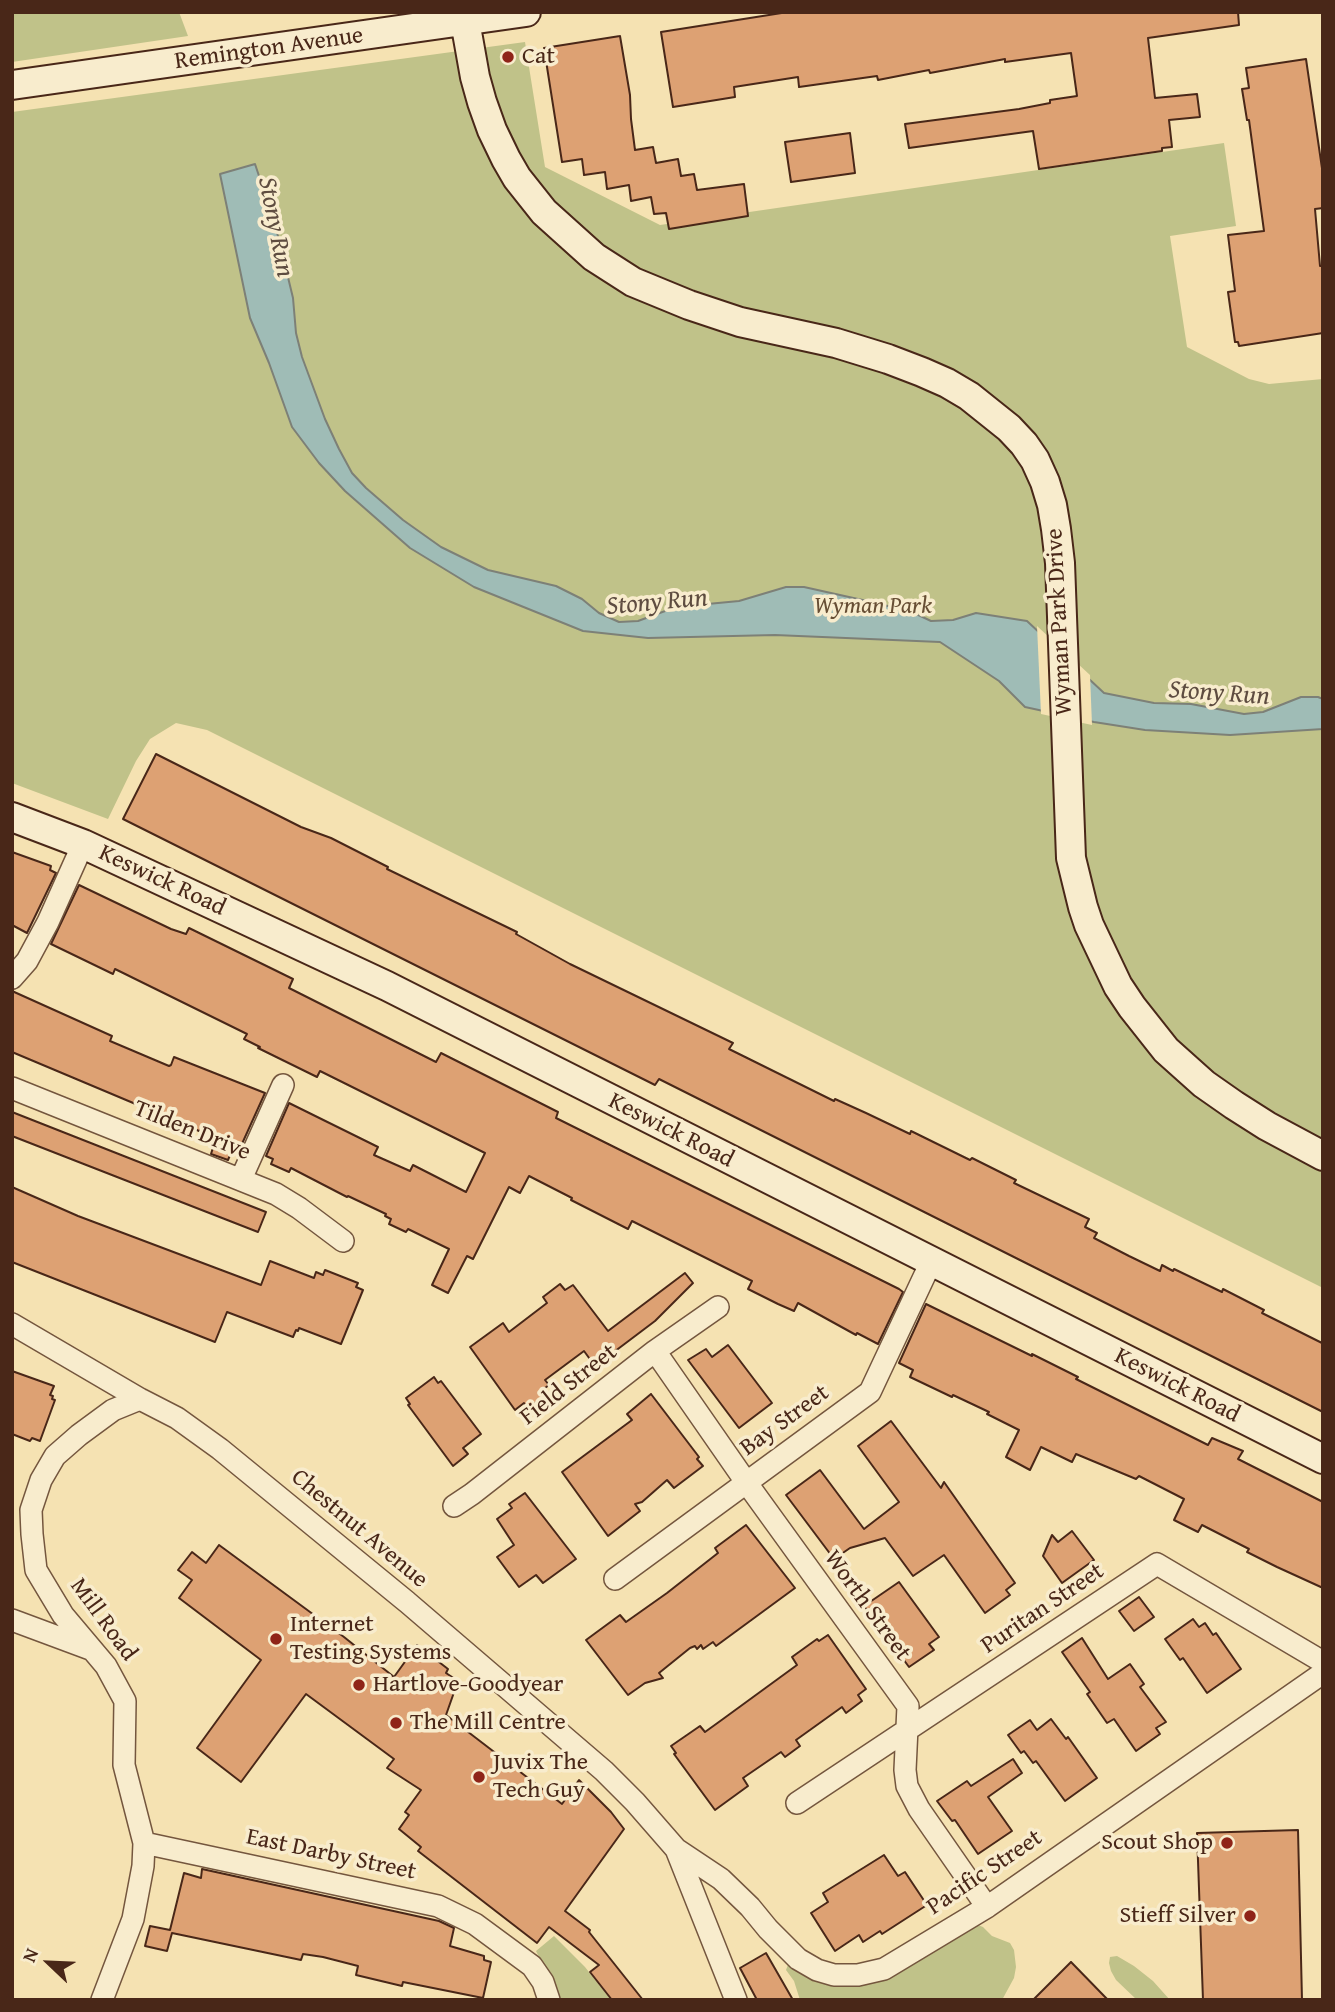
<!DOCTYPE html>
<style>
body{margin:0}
#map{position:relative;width:1335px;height:2012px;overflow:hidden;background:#f5e2b2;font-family:"Gentium Book Plus",serif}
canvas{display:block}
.frame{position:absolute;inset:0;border:14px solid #492718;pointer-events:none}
.north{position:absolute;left:14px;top:1928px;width:70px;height:70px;-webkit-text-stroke:5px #f8eccd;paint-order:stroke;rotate:293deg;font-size:19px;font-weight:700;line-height:28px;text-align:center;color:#492718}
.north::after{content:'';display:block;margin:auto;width:24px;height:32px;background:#492718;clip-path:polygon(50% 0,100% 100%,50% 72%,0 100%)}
</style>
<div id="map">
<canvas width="1335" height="2012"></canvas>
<div class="frame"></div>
<div class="north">N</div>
</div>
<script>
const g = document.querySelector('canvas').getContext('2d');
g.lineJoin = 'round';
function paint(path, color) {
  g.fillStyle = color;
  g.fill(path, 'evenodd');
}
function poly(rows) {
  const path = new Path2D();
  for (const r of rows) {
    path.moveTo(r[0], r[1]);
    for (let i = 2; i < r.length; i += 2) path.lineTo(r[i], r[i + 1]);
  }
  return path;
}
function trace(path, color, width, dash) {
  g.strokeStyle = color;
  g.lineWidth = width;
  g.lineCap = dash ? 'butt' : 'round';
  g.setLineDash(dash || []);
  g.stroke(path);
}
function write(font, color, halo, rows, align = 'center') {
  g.font = font + ' "Gentium Book Plus",serif';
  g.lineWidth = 7;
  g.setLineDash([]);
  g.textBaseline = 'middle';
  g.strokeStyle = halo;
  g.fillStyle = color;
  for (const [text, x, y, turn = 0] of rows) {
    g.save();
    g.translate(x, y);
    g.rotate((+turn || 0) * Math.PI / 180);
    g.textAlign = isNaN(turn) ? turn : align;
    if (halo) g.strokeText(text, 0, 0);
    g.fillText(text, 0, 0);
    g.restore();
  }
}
const green = poly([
 [12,12,179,12,188,36,12,62],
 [525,42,545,167,660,225,1224,143,1236,226,1170,236,1187,347,1249,379,1269,384,1323,379,1323,1288,207,730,176,723,150,739,136,761,108,819,12,783,12,112],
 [973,1923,983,1927,992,1936,1010,1943,1014,1950,1016,1967,1014,1978,1002,2000,800,2000,794,1981,786,1970,789,1962,836,1980],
 [554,1936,585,1967,611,2000,560,2000,536,1951],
 [1117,1956,1134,1966,1153,1981,1170,2000,1137,2000,1116,1980,1111,1971,1109,1963,1110,1957]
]);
const water = poly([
 [255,164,275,224,286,269,293,298,296,333,302,357,325,419,339,449,352,473,366,488,403,520,441,547,488,570,556,586,582,599,599,613,619,622,638,621,676,607,739,601,786,587,804,587,876,603,912,612,931,621,953,620,976,613,1027,621,1104,693,1154,703,1191,704,1244,714,1263,712,1301,697,1318,697,1323,699,1323,729,1230,735,1145,730,1094,722,1025,707,999,681,940,642,775,635,648,638,583,631,474,587,410,548,345,491,319,463,292,427,269,363,250,318,220,174,255,164]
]);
const pier = poly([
 [1037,626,1090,675,1092,725,1041,714]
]);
const building = poly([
 [788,12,1238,12,1239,25,1148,38,1155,98,1197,94,1200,117,1169,120,1172,147,1162,148,1162,151,1039,169,1033,131,909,148,905,124,1019,109,1050,103,1050,100,1077,96,1071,53,1005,62,1005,59,930,73,929,70,878,80,877,76,799,87,798,77,734,87,735,97,673,107,661,32,788,12],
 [620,36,630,95,631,119,635,150,653,147,656,163,678,159,681,176,694,174,697,190,744,184,748,216,669,229,666,213,654,214,651,197,631,201,629,185,607,189,605,172,584,175,582,159,562,162,544,48,620,36],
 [1306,59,1323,175,1323,208,1315,209,1320,266,1323,266,1323,333,1239,346,1238,342,1235,342,1228,292,1235,291,1228,235,1264,231,1249,120,1247,120,1242,89,1249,88,1246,68,1306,59],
 [850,133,855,173,791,182,785,142,850,133],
 [156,754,301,827,331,838,388,867,387,869,517,932,516,934,570,964,733,1043,729,1049,834,1101,835,1099,866,1113,910,1134,911,1131,970,1160,972,1158,1016,1180,1014,1183,1089,1219,1085,1227,1097,1233,1094,1238,1129,1256,1160,1271,1162,1265,1173,1271,1174,1269,1222,1292,1223,1289,1264,1310,1262,1313,1322,1343,1323,1412,659,1079,655,1085,123,819,156,754],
 [12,852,51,866,50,870,56,873,27,933,12,925,12,852],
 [79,885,171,929,186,934,189,928,293,979,289,988,436,1062,441,1053,558,1112,556,1118,899,1289,903,1292,878,1344,857,1333,856,1335,798,1303,794,1311,778,1304,748,1289,752,1281,632,1221,628,1229,571,1200,572,1198,529,1176,520,1193,509,1187,473,1259,467,1256,448,1293,432,1285,449,1249,408,1229,406,1232,389,1224,391,1219,385,1216,386,1214,348,1196,347,1197,291,1168,289,1172,271,1164,273,1159,266,1156,289,1103,378,1147,374,1155,410,1171,413,1165,466,1192,485,1153,320,1071,317,1077,258,1048,260,1047,244,1039,247,1034,115,969,113,974,51,944,79,885],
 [12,991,112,1036,110,1041,169,1066,171,1065,174,1057,265,1093,241,1146,235,1143,228,1160,211,1154,216,1138,175,1121,173,1125,156,1118,157,1113,12,1052,12,991],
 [12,1112,266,1212,258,1232,12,1136,12,1112],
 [12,1187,78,1216,261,1285,270,1261,314,1278,316,1272,323,1275,325,1270,358,1283,356,1287,363,1290,341,1344,299,1328,298,1331,296,1330,293,1337,227,1312,215,1342,12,1262,12,1187],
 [685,1273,693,1283,655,1321,602,1361,599,1356,592,1362,584,1351,545,1380,549,1385,541,1391,545,1396,528,1408,524,1403,515,1410,470,1347,503,1323,509,1332,547,1303,543,1297,560,1284,565,1290,573,1285,608,1331,685,1273],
 [926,1304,1032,1356,1032,1354,1078,1377,1076,1379,1208,1445,1212,1438,1243,1451,1238,1459,1323,1502,1323,1588,1277,1567,1247,1552,1249,1549,1202,1525,1198,1532,1174,1520,1184,1499,1139,1476,1136,1479,1076,1454,1072,1462,1041,1447,1030,1470,1006,1457,1019,1430,987,1414,989,1412,953,1395,952,1397,910,1377,913,1370,899,1363,926,1304],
 [728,1345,772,1403,739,1428,688,1360,706,1349,712,1357,728,1345],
 [12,1371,54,1386,50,1395,53,1396,52,1399,55,1400,40,1441,32,1438,30,1441,12,1434,12,1371],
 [434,1377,438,1383,441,1381,481,1434,463,1448,468,1454,453,1466,408,1405,410,1404,406,1398,434,1377],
 [651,1394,699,1457,697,1459,703,1466,674,1488,667,1480,642,1502,635,1504,640,1511,608,1536,562,1472,632,1420,627,1414,651,1394],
 [891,1421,941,1488,944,1482,1015,1583,1006,1590,1010,1595,985,1613,944,1555,913,1576,885,1538,850,1548,834,1559,786,1495,820,1470,864,1529,899,1502,858,1446,891,1421],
 [525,1493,576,1559,543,1583,536,1575,519,1587,497,1557,514,1545,497,1519,512,1508,509,1504,525,1493],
 [746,1525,795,1588,716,1646,713,1642,703,1649,701,1645,697,1649,695,1646,690,1648,659,1673,663,1678,645,1683,628,1695,586,1640,620,1615,626,1622,667,1593,718,1553,715,1548,746,1525],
 [1072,1531,1094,1560,1062,1583,1043,1556,1052,1535,1058,1542,1072,1531],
 [219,1545,344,1637,394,1677,417,1645,448,1669,446,1673,458,1681,446,1715,562,1804,579,1780,611,1812,624,1829,565,1911,590,1930,589,1932,643,2000,612,2000,590,1972,599,1965,549,1927,537,1943,418,1851,421,1847,399,1829,409,1815,405,1812,421,1790,387,1768,394,1759,306,1694,241,1782,197,1748,261,1660,179,1598,192,1580,178,1570,192,1552,206,1563,219,1545],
 [899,1582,939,1637,929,1644,934,1650,909,1667,864,1606,899,1582],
 [1139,1597,1154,1617,1134,1631,1119,1611,1139,1597],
 [1193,1619,1199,1627,1205,1623,1213,1635,1216,1633,1241,1669,1207,1693,1183,1658,1180,1660,1165,1639,1193,1619],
 [828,1635,866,1689,858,1695,862,1701,846,1713,842,1707,796,1740,800,1746,785,1757,781,1752,743,1778,748,1786,715,1810,674,1754,676,1753,671,1746,700,1726,705,1732,723,1719,797,1665,792,1657,817,1639,819,1641,828,1635],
 [1082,1638,1108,1679,1130,1664,1144,1684,1140,1687,1166,1722,1156,1728,1160,1734,1136,1751,1114,1719,1107,1723,1087,1694,1090,1692,1062,1652,1082,1638],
 [1051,1719,1066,1739,1068,1737,1097,1778,1065,1801,1036,1761,1033,1763,1024,1751,1021,1753,1008,1735,1030,1720,1037,1730,1051,1719],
 [1013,1759,1022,1773,988,1797,1012,1831,978,1854,955,1820,952,1821,937,1801,967,1781,971,1786,1013,1759],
 [1298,1830,1302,2000,1203,2000,1197,1833,1298,1830],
 [884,1855,898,1876,905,1872,927,1905,882,1934,880,1931,863,1942,859,1935,835,1951,811,1913,828,1902,823,1893,884,1855],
 [202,1869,439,1921,454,1928,450,1946,484,1956,484,1960,491,1962,483,1998,403,1982,402,1986,356,1975,358,1966,323,1957,303,1954,301,1960,172,1933,167,1951,145,1946,150,1926,170,1930,184,1873,201,1878,202,1869],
 [766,1953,793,2000,757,2000,740,1968,766,1953],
 [1071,1962,1108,2000,1033,2000,1071,1962]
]);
const street = poly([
 [12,978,27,961,48,922,83,844],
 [12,1088,276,1194,299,1208,343,1241],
 [241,1179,283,1085],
 [12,1324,140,1399,177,1418,220,1449,407,1602,604,1771,635,1802,676,1849,736,2000],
 [655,1351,746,1482,908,1706,905,1770,907,1786,919,1809,987,1907],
 [454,1506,472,1494,655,1351,718,1307],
 [615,1579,870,1392,931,1262],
 [12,1620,90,1649],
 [797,1803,1157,1564,1323,1662],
 [144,1843,438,1906,475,1924,532,1966,543,1982,549,2000],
 [676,1849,721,1879,750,1907,768,1929,798,1959,817,1970,834,1975,858,1975,884,1969,987,1907,1323,1673],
 [102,2000,133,1919,143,1866,144,1843,124,1765,125,1701,106,1666,63,1615,36,1570,32,1534,31,1510,41,1480,55,1456,79,1435,113,1410,140,1399]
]);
const secondary = poly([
 [465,21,475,77,482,102,492,130,506,159,517,178,544,212,594,257,633,282,689,305,740,322,836,343,888,359,922,372,947,383,969,396,1009,428,1024,444,1035,460,1045,482,1052,505,1056,529,1060,563,1071,858,1083,907,1089,925,1118,986,1132,1007,1166,1050,1204,1084,1234,1105,1267,1126,1323,1156],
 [12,85,526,12],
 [12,817,83,844,387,986,1323,1459]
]);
const markers = [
 [508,57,7,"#8f2418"],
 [276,1639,7,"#8f2418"],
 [359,1685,7,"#8f2418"],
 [396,1723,7,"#8f2418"],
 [479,1777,7,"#8f2418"],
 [1227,1843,7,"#8f2418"],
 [1250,1916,7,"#8f2418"]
];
const streetNames = [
 ["Remington Avenue",269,49,-8],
 ["Wyman Park Drive",1060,622,-93],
 ["Keswick Road",162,881,25],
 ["Tilden Drive",192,1131,22],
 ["Keswick Road",671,1131,27],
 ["Field Street",569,1385,-38],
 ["Keswick Road",1177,1386,27],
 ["Bay Street",785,1421,-36],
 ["Chestnut Avenue",359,1529,40],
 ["Worth Street",867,1606,54],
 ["Puritan Street",1043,1609,-34],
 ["Mill Road",103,1620,54],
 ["East Darby Street",331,1855,12],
 ["Pacific Street",985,1873,-34]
];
const poiNames = [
 ["Cat",522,57],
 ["Internet",290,1625],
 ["Testing Systems",290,1653],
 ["Hartlove-Goodyear",373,1685],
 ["The Mill Centre",410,1723],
 ["Juvix The",493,1763],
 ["Tech Guy",493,1791],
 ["Scout Shop",1213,1843,"right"],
 ["Stieff Silver",1236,1916,"right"]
];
const parkNames = [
 ["Wyman Park",873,607]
];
const waterNames = [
 ["Stony Run",275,227,79],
 ["Stony Run",657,603,-5],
 ["Stony Run",1219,694,4]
];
paint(green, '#c0c289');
paint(water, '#9fbcb6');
trace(water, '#7d8077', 2);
paint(pier, '#f5e2b2');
paint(building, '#dda173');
trace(building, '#492718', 2);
trace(street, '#74563e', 24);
trace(secondary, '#492718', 32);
trace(street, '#f8eccd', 21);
trace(secondary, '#f8eccd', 28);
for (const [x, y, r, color] of markers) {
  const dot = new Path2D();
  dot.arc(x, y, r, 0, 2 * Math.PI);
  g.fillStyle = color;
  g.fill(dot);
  trace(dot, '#f8eccd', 2.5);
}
write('24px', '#492718', '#f8eccd', streetNames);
write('24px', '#492718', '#f8eccd', poiNames, 'left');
write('italic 24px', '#674e34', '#f8eccd', parkNames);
write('italic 26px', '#5e4c40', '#f8eccd', waterNames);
</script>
